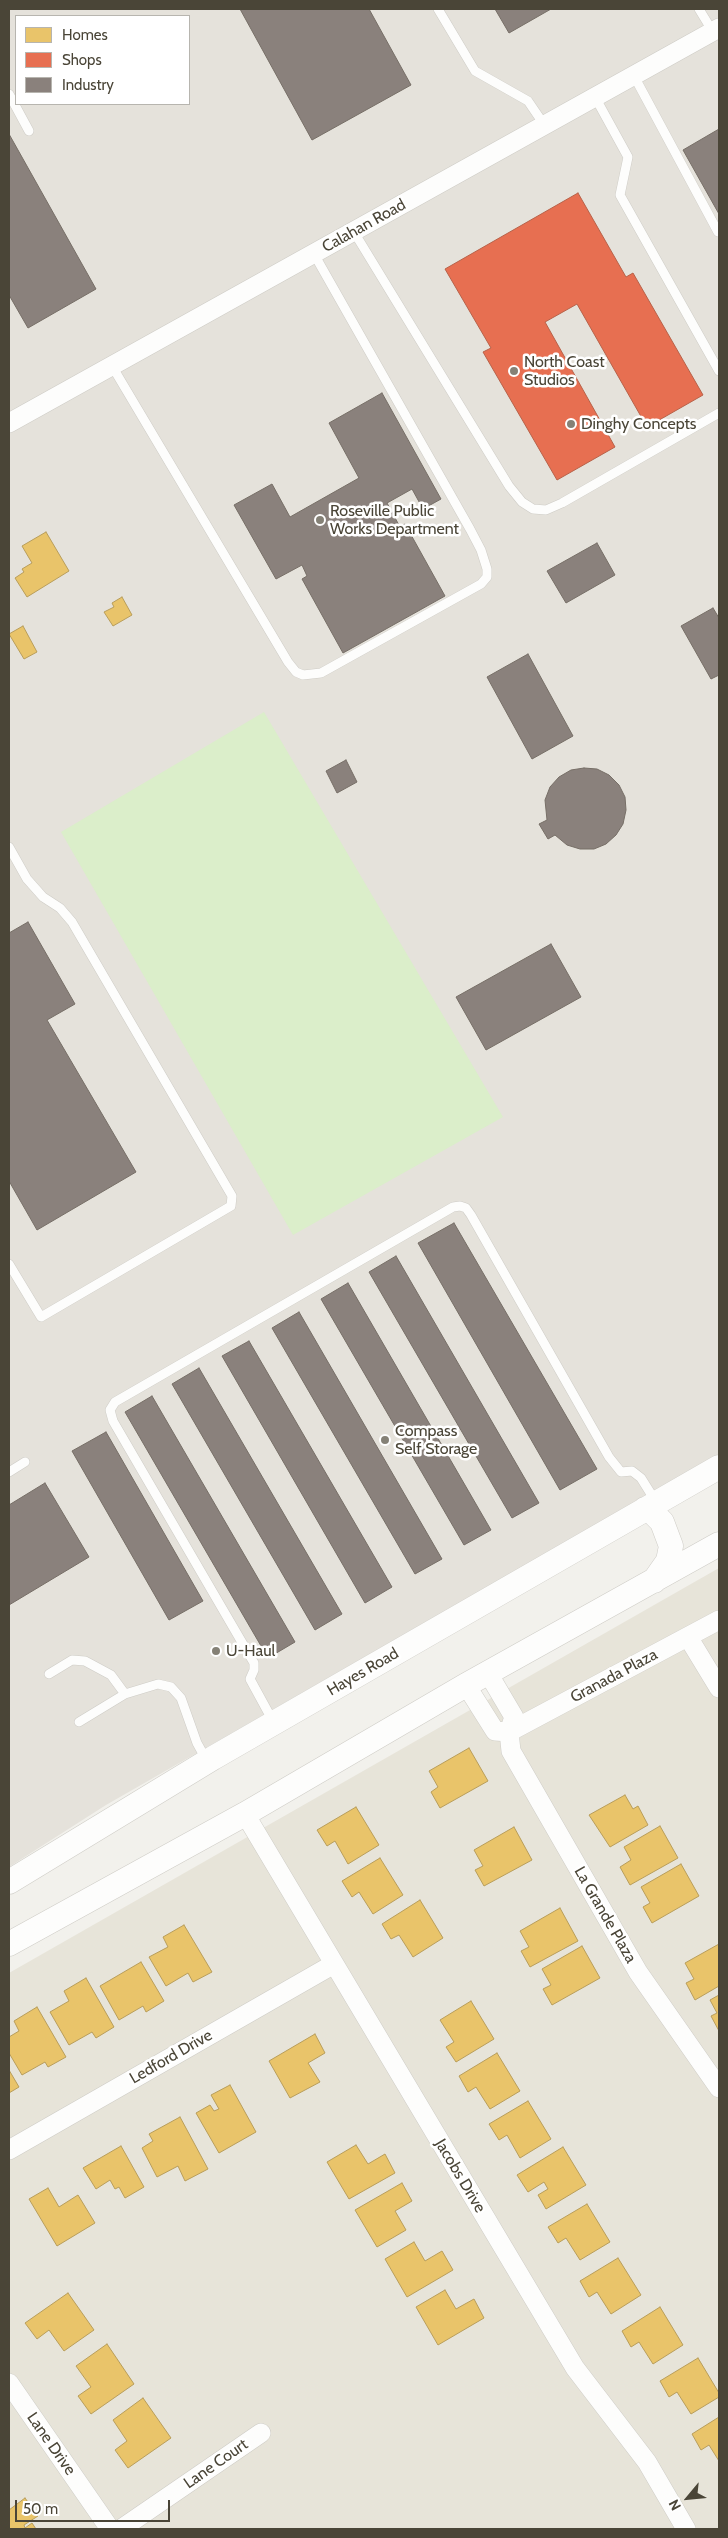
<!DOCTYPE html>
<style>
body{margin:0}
#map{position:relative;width:728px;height:2538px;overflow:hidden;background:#f2f1ec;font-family:Cabin,sans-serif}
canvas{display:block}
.frame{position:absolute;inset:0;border:10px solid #4a4537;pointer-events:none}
.legend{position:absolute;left:15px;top:15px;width:175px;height:90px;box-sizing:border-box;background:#fff;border:1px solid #b7b5af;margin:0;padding:6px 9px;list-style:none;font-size:15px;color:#4a4537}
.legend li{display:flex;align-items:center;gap:10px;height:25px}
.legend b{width:25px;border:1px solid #b7b5af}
.north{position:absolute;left:663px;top:2473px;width:50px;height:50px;-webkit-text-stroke:4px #fff;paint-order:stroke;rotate:242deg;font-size:14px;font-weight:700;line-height:20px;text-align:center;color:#4a4537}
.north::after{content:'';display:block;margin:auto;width:18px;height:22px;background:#4a4537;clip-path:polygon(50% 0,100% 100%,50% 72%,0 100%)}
.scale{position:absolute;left:15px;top:2500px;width:155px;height:22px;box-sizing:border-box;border:2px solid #4a4537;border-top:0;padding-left:6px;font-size:15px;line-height:18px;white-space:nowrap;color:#4a4537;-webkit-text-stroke:4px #fff;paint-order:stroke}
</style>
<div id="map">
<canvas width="728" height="2538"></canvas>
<div class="frame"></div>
<ul class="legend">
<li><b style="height:14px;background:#e9c46a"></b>Homes</li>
<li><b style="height:14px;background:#e76f51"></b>Shops</li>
<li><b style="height:14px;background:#8a817c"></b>Industry</li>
</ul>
<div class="north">N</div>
<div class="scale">50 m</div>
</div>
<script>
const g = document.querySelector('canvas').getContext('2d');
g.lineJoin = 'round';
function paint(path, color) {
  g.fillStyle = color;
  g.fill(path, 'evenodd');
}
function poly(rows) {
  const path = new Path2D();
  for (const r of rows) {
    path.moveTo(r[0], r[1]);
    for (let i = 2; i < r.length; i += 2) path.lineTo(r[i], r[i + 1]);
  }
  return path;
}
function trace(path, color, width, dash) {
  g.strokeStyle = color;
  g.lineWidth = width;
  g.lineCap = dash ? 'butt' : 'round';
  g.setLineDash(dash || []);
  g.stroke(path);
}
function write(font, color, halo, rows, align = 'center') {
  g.font = font + ' Cabin,sans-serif';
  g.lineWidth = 5;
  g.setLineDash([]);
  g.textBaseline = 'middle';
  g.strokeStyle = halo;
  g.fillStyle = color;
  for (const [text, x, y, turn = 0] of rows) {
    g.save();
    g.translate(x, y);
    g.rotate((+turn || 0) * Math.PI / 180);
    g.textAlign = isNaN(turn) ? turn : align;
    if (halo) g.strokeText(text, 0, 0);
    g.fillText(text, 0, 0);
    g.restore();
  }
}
const residential = poly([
 [719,1568,719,2529,9,2529,9,1973]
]);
const industrial = poly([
 [9,9,719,9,719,1454,106,1805,9,1867],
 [16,16,189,16,189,104,16,104]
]);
const green = poly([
 [264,712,503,1117,293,1235,61,832]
]);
const homes = poly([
 [46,532,69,571,27,597,15,578,24,572,22,569,32,563,22,546,46,532],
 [122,597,132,615,113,626,104,612,114,607,112,603,122,597],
 [23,626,37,652,24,659,9,634,23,626],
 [469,1748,488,1781,440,1808,431,1792,438,1787,429,1771,469,1748],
 [625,1795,633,1809,638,1806,648,1825,610,1847,589,1815,625,1795],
 [356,1807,379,1845,348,1864,335,1841,327,1846,317,1830,356,1807],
 [660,1826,678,1858,630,1885,620,1867,631,1860,624,1847,660,1826],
 [514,1827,532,1860,484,1886,475,1870,483,1866,474,1850,514,1827],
 [380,1858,403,1895,373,1914,359,1892,352,1897,342,1881,380,1858],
 [681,1864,699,1896,652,1923,643,1907,650,1903,641,1887,681,1864],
 [420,1900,443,1938,413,1957,399,1935,391,1939,382,1924,420,1900],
 [560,1908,578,1941,530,1967,521,1951,529,1947,520,1931,560,1908],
 [184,1925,212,1972,193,1982,188,1973,166,1986,149,1957,168,1947,163,1937,184,1925],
 [719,1944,719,1986,695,2000,686,1983,694,1979,685,1963,719,1944],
 [582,1946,600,1978,552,2005,543,1989,551,1985,542,1969,582,1946],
 [141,1962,164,2001,146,2012,143,2006,119,2020,100,1986,141,1962],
 [86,1978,114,2027,96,2038,92,2032,69,2045,50,2012,69,2001,64,1991,86,1978],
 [719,1995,719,2031,711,2016,717,2013,710,2000,719,1995],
 [471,2001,494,2039,456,2062,446,2047,454,2042,440,2020,471,2001],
 [37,2007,66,2057,48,2067,45,2062,22,2075,9,2053,9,2037,19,2031,14,2021,37,2007],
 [315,2034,325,2053,308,2063,320,2082,290,2098,269,2061,315,2034],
 [497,2053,520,2091,490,2109,476,2087,468,2092,459,2076,497,2053],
 [9,2070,19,2087,9,2093,9,2070],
 [230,2085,256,2132,219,2153,196,2113,210,2105,214,2111,219,2109,211,2095,230,2085],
 [528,2101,551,2139,520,2158,507,2135,499,2140,489,2124,528,2101],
 [180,2117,208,2169,185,2181,178,2166,157,2177,142,2148,153,2141,149,2134,180,2117],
 [356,2145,368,2164,385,2154,395,2173,349,2199,327,2162,356,2145],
 [121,2146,144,2187,125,2198,119,2187,115,2189,110,2180,96,2189,83,2168,121,2146],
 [563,2147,586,2185,546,2209,538,2195,548,2189,544,2182,528,2192,517,2175,563,2147],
 [402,2183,412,2201,395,2211,406,2230,377,2247,355,2210,402,2183],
 [48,2188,59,2207,78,2195,95,2223,57,2246,29,2199,48,2188],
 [587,2204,610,2242,580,2260,566,2238,558,2243,548,2227,587,2204],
 [414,2242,425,2261,442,2251,453,2270,407,2297,385,2259,414,2242],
 [618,2258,641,2295,611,2314,597,2292,589,2297,580,2281,618,2258],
 [445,2290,456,2309,474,2299,484,2318,438,2345,416,2307,445,2290],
 [68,2293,94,2330,64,2351,49,2330,37,2339,25,2323,68,2293],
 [660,2307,683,2345,653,2364,639,2342,631,2347,622,2331,660,2307],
 [107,2344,134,2384,91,2414,78,2396,91,2387,76,2366,107,2344],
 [698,2358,719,2393,719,2397,691,2414,677,2392,669,2397,660,2381,698,2358],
 [143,2398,171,2438,128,2468,115,2450,127,2441,113,2420,143,2398],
 [719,2417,719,2461,709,2445,701,2450,692,2434,719,2417],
 [25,2498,38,2516,24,2525,25,2528,32,2523,36,2529,9,2529,9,2510,25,2498]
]);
const shops = poly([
 [578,193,626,277,633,273,703,395,647,427,577,304,545,322,615,447,557,480,483,352,491,348,445,269,578,193]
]);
const industry = poly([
 [240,9,369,9,411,85,312,140,240,9],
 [495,9,551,9,509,33,495,9],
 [719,129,719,214,683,150,719,129],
 [9,134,96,289,28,328,9,295,9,134],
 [382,393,441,499,423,509,412,489,387,503,400,527,405,524,445,596,343,653,302,579,307,576,302,565,276,579,234,505,272,484,290,517,359,478,329,423,382,393],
 [597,543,615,575,566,603,547,571,597,543],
 [713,608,719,618,719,675,711,679,681,626,713,608],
 [528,654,573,736,532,759,487,677,528,654],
 [346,760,357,782,337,793,326,771,346,760],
 [584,768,597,769,609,775,619,785,625,797,626,810,623,824,616,835,606,844,594,849,580,849,567,845,555,835,548,839,539,824,547,820,545,800,550,787,559,777,571,770,584,768],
 [28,922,75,1004,47,1020,136,1172,37,1230,9,1181,9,933,28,922],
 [551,944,581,997,486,1050,456,997,551,944],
 [454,1223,597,1469,560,1490,418,1243,454,1223],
 [396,1256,539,1503,512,1518,369,1272,396,1256],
 [348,1283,491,1530,464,1545,321,1299,348,1283],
 [299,1312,442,1559,415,1574,272,1328,299,1312],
 [249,1341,392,1587,365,1603,222,1356,249,1341],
 [199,1368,342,1614,315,1630,172,1384,199,1368],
 [152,1396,295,1642,268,1658,125,1412,152,1396],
 [106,1432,203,1601,169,1620,72,1451,106,1432],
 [45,1483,89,1557,9,1605,9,1505,45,1483]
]);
const service = poly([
 [438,9,475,71,528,101,545,126],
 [699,9,713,32],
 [634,76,718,232],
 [9,94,29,131],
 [595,97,628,157,620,195,719,371],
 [354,232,509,486,522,502,533,509,546,510,562,503,719,413],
 [112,366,288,662,296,672,303,675,321,673,481,584,487,577,487,569,481,550,470,529,314,254],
 [9,847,27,879,43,897,60,908,72,922,232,1196,231,1206,41,1317,9,1264],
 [9,1472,25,1462],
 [49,1674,72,1660,85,1661,111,1675,125,1694,158,1684,171,1687,181,1698,197,1743,207,1761],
 [79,1722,125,1694],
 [274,1723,250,1679,254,1670,254,1663,113,1421,110,1410,115,1402,453,1207,460,1206,466,1208,471,1215,609,1457,621,1472,632,1471,641,1478,656,1502]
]);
const minor = poly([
 [9,423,719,28],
 [688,1637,719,1688],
 [488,1673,514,1717,509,1732,511,1751,638,1972,719,2088],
 [466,1685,495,1731,509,1732],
 [509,1732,719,1620],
 [245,1814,575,2368,647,2462,686,2529],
 [9,2150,334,1964],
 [9,2383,110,2529],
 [121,2529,261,2433]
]);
const tertiary = poly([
 [645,1509,651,1511,662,1522,671,1546,668,1561,654,1581],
 [9,1882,213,1758,719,1467],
 [9,1944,245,1814,466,1685,719,1544]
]);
const markers = [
 [514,371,5,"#858176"],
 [571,424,5,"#858176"],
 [320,520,5,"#858176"],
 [385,1440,5,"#858176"],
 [216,1651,5,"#858176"]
];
const streetNames = [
 ["Calahan Road",364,226,-29],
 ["Hayes Road",363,1672,-30],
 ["Granada Plaza",614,1676,-28],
 ["La Grande Plaza",605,1915,60],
 ["Ledford Drive",171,2057,-30],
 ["Jacobs Drive",460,2176,59],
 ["Lane Drive",51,2444,55],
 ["Lane Court",216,2464,-35]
];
const poiNames = [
 ["North Coast",524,362],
 ["Studios",524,380],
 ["Dinghy Concepts",581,424],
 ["Roseville Public",330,511],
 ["Works Department",330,529],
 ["Compass",395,1431],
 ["Self Storage",395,1449],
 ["U-Haul",226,1651]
];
paint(residential, '#e7e4d9');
paint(industrial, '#e5e2db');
paint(green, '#dbeeca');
paint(homes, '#e9c46a');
trace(homes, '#b99e5b', 1);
paint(shops, '#e76f51');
trace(shops, '#b86249', 1);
paint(industry, '#8a817c');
trace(industry, '#776f67', 1);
trace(service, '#ceccc6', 10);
trace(minor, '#ceccc6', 20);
trace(tertiary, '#ceccc6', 25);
trace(service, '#fdfdfc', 9);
trace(minor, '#fdfdfc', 19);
trace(tertiary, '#fdfdfc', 24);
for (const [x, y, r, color] of markers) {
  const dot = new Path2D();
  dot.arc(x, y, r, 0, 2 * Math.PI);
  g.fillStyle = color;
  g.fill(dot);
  trace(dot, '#fff', 2);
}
write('16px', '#4a4537', '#fff', streetNames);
write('16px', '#4a4537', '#fff', poiNames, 'left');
</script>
